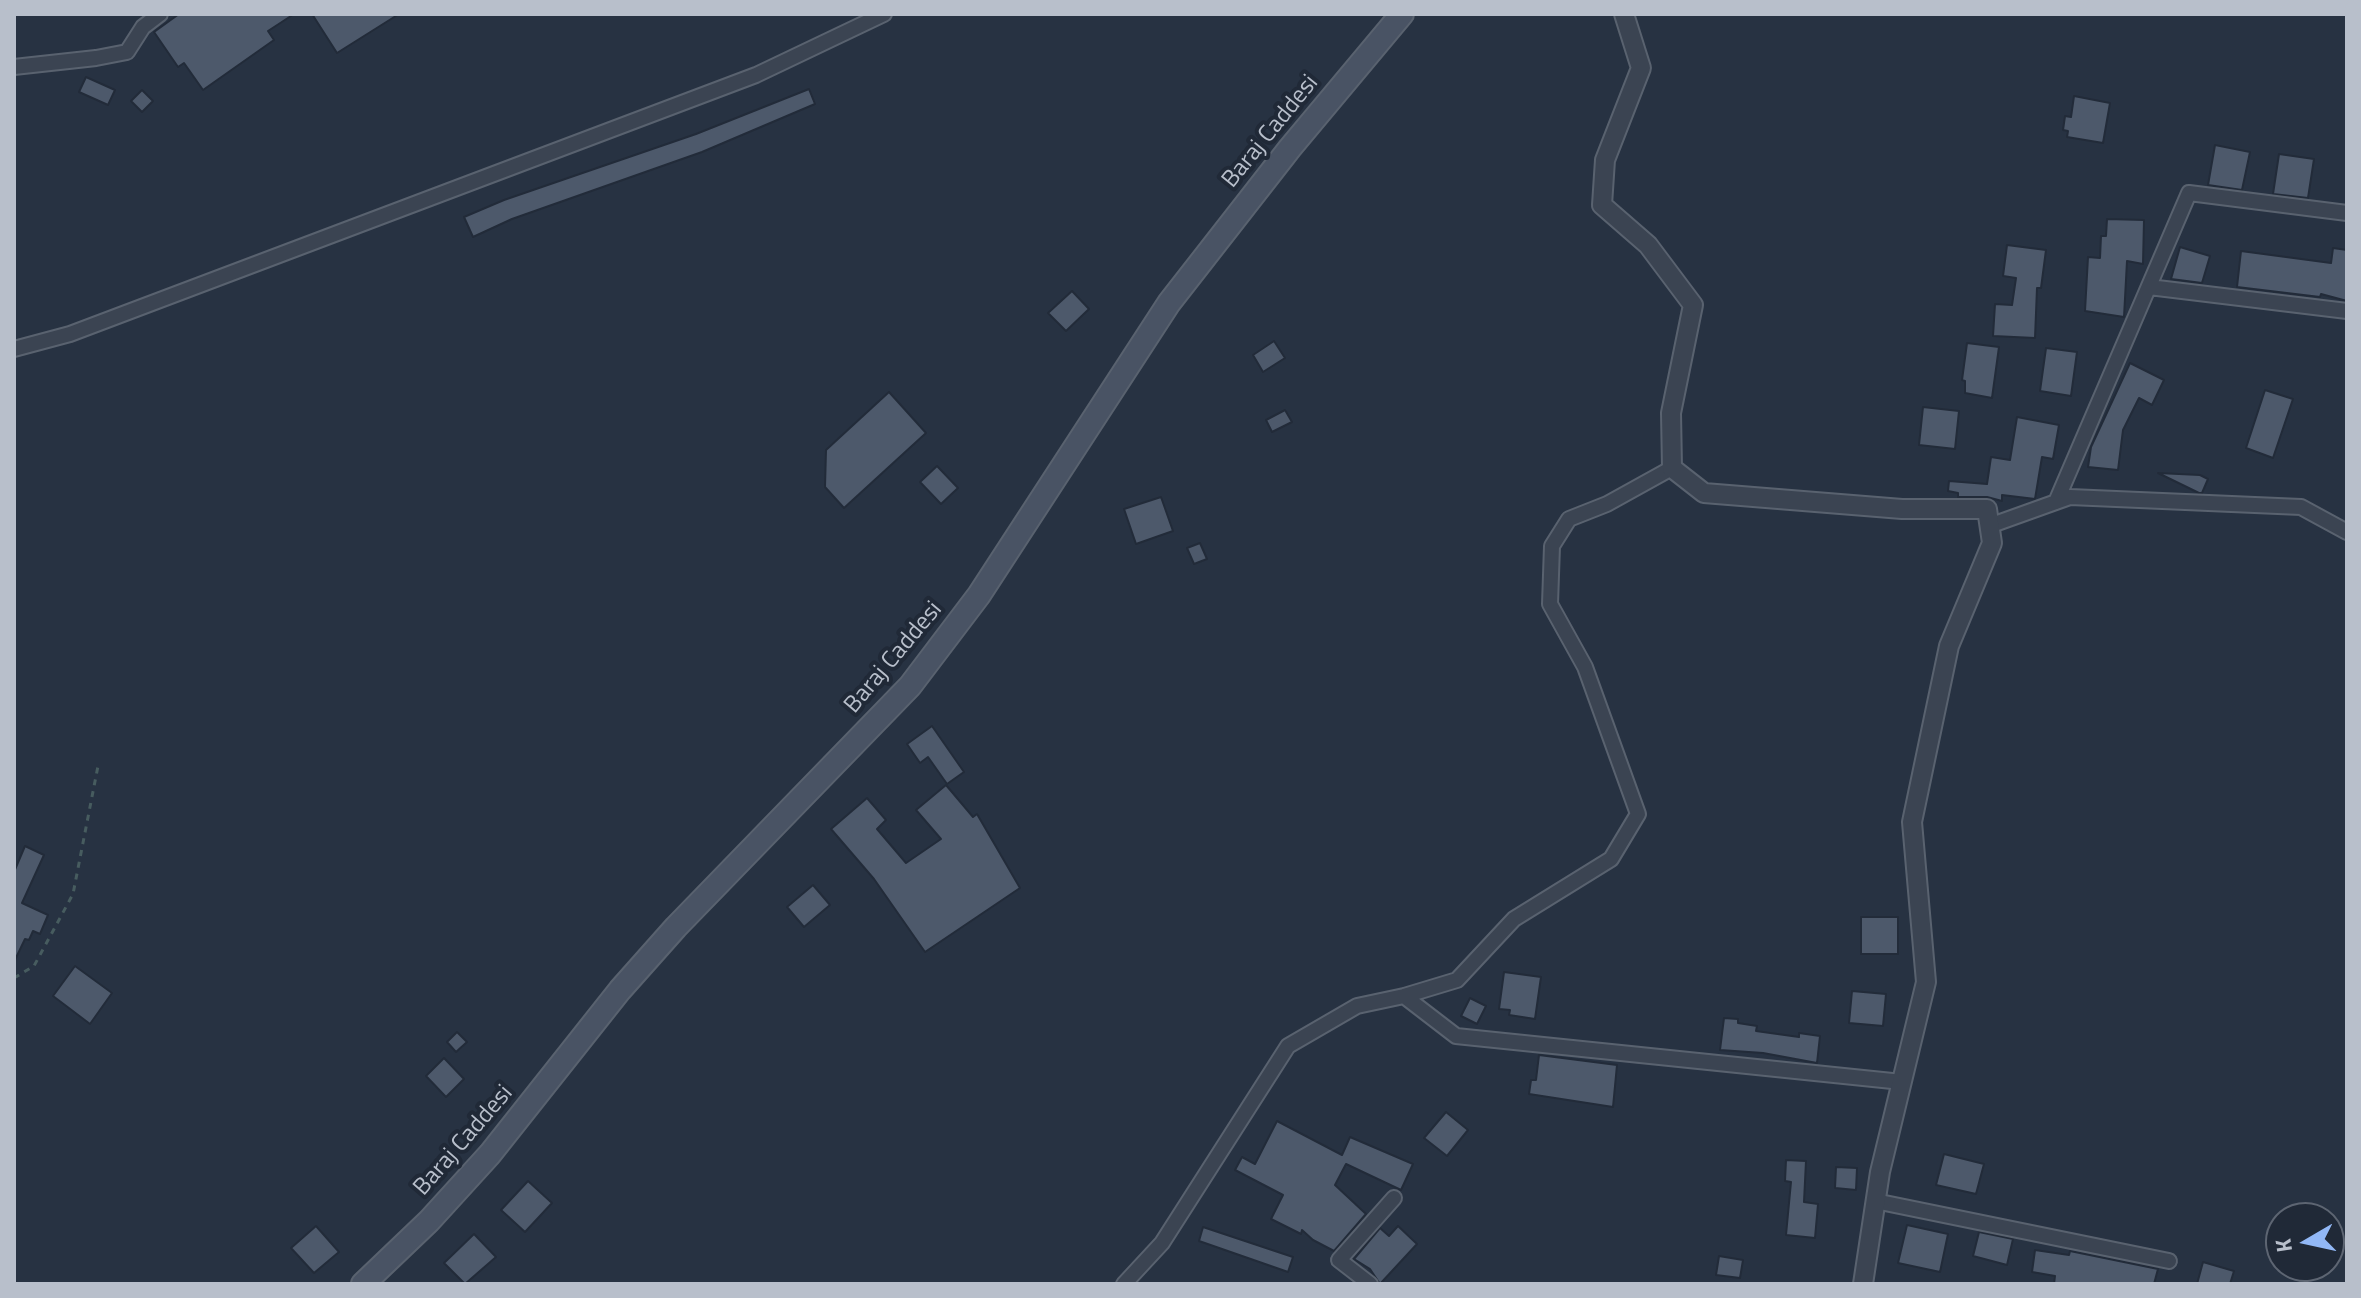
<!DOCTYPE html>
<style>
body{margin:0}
#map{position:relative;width:2361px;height:1298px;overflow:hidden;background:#273242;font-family:"Titillium Web",sans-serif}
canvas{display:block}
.frame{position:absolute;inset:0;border:16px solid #b8bfcb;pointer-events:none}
.north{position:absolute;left:2265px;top:1202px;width:80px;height:80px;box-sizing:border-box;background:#202937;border:2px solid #5d6572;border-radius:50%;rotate:261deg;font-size:22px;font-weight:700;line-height:32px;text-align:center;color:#b8bfcb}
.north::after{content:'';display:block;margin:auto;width:28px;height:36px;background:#92b8f6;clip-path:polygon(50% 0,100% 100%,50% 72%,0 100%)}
</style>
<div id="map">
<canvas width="2361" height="1298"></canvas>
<div class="frame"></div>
<div class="north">K</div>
</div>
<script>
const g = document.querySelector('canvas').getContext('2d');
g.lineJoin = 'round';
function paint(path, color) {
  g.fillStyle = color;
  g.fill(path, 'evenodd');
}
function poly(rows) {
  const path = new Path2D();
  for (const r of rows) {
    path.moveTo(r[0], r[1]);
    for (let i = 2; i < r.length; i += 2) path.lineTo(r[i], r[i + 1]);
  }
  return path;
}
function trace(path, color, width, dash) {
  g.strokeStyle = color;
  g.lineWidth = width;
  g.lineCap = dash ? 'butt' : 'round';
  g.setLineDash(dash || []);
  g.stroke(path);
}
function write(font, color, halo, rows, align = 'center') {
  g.font = font + ' "Titillium Web",sans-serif';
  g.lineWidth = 8;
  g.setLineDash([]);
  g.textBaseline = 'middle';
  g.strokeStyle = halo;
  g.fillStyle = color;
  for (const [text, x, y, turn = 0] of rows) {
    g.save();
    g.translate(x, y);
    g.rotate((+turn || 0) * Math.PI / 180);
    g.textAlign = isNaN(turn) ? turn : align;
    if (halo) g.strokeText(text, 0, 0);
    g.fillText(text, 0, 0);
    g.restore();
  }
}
const building = poly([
 [179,14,294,14,268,31,274,40,203,90,184,63,178,67,154,32,179,14],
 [312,14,399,14,337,53,312,14],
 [86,77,115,90,108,105,79,92,86,77],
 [809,89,815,104,702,152,512,219,473,237,464,217,504,200,696,134,809,89],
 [142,90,153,101,142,112,131,101,142,90],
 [2074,96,2110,103,2103,143,2067,137,2068,131,2063,130,2065,116,2071,117,2074,96],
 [2215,145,2250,152,2242,190,2208,185,2215,145],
 [2279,154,2314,159,2308,198,2273,194,2279,154],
 [2107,219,2144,220,2143,264,2127,261,2124,317,2085,311,2088,257,2100,258,2101,236,2106,236,2107,219],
 [2007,245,2046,250,2041,288,2037,288,2035,338,1993,336,1995,304,2012,305,2016,278,2003,276,2007,245],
 [2180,247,2210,256,2202,283,2171,279,2180,247],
 [2333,248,2347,250,2347,301,2321,294,2320,297,2237,287,2241,251,2331,263,2333,248],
 [1072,291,1089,309,1066,331,1048,313,1072,291],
 [1274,341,1285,358,1263,372,1253,355,1274,341],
 [1967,343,1999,347,1992,398,1965,393,1965,381,1962,380,1967,343],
 [2046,348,2077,352,2071,396,2040,391,2046,348],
 [2130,363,2164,380,2152,405,2139,398,2123,430,2118,470,2088,467,2091,447,2130,363],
 [2265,390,2293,399,2273,458,2246,448,2265,390],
 [889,392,926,433,844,508,825,487,826,450,889,392],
 [1923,407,1959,411,1955,449,1919,445,1923,407],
 [1285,410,1292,422,1272,432,1266,420,1285,410],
 [2017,417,2059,425,2053,459,2042,457,2035,499,2002,495,2002,501,1987,497,1958,497,1958,493,1948,491,1949,481,1987,484,1991,457,2010,460,2017,417],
 [937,466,958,488,941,504,920,482,937,466],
 [2158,473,2200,475,2208,479,2202,493,2199,493,2158,473],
 [1161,497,1173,531,1136,544,1124,509,1161,497],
 [1200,543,1207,559,1194,564,1187,548,1200,543],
 [932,726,964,772,947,784,928,757,920,763,907,744,932,726],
 [946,785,973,817,977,814,1020,888,925,952,874,879,831,829,867,798,886,820,877,829,906,863,941,839,916,810,946,785],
 [25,846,44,855,22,903,48,915,40,934,33,931,29,940,25,939,14,962,14,872,25,846],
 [813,885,830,905,804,927,787,907,813,885],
 [1861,917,1898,917,1898,954,1861,954,1861,917],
 [75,966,112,993,90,1024,53,996,75,966],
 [1504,972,1541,977,1535,1019,1509,1015,1510,1010,1499,1009,1504,972],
 [1852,991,1886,994,1883,1026,1849,1023,1852,991],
 [1470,998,1486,1006,1477,1024,1461,1016,1470,998],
 [1724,1018,1738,1019,1738,1023,1757,1026,1756,1031,1799,1037,1799,1033,1820,1036,1817,1063,1763,1053,1720,1050,1724,1018],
 [457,1032,467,1042,456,1052,447,1042,457,1032],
 [1539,1055,1617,1065,1613,1107,1529,1094,1531,1080,1536,1080,1539,1055],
 [444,1058,464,1079,446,1097,426,1076,444,1058],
 [1446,1112,1468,1130,1447,1156,1424,1138,1446,1112],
 [1277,1121,1342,1155,1350,1137,1413,1164,1401,1190,1346,1164,1335,1185,1366,1214,1334,1251,1313,1240,1302,1230,1301,1234,1271,1219,1283,1195,1235,1170,1242,1157,1255,1164,1277,1121],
 [1944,1154,1984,1164,1976,1194,1936,1185,1944,1154],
 [1786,1160,1806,1161,1804,1202,1818,1204,1815,1238,1786,1235,1791,1182,1785,1181,1786,1160],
 [1836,1167,1857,1168,1856,1190,1835,1188,1836,1167],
 [528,1181,552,1203,525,1232,501,1210,528,1181],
 [1907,1225,1948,1234,1940,1272,1898,1263,1907,1225],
 [316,1226,339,1252,314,1273,291,1248,316,1226],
 [1398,1226,1417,1244,1380,1284,1370,1269,1354,1259,1380,1228,1389,1236,1398,1226],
 [1203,1227,1293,1257,1288,1272,1199,1241,1203,1227],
 [1979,1232,2013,1239,2007,1265,1973,1256,1979,1232],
 [474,1234,496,1257,465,1284,444,1263,474,1234],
 [2035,1250,2069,1255,2070,1251,2158,1269,2154,1284,2054,1284,2055,1276,2032,1272,2035,1250],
 [1719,1256,1743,1260,1740,1278,1716,1275,1719,1256],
 [2203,1262,2234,1271,2230,1284,2197,1284,2203,1262]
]);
const path = poly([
 [14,978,34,966,73,894,98,766]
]);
const minor = poly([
 [14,67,96,58,127,52,143,27,160,14],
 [2149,287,2347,311],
 [14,349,70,334,756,75,884,14],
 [2056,502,2189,193,2347,213],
 [1989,526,2070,497,2301,507,2347,532],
 [1404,996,1456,1036,1902,1082],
 [1875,1201,2169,1261],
 [1124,1284,1162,1243,1288,1046,1357,1006,1404,996,1457,980,1514,919,1611,859,1638,814,1585,667,1550,604,1552,546,1569,519,1607,504,1672,468],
 [1370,1284,1339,1260,1394,1198]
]);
const tertiary = poly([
 [1624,14,1641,68,1605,160,1602,205,1648,245,1693,305,1671,413,1672,468,1704,493,1902,509,1987,509,1992,543,1949,646,1912,822,1926,982,1880,1172,1863,1284]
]);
const secondary = poly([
 [363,1284,429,1221,490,1154,620,990,676,927,910,686,979,595,1169,303,1290,148,1402,14]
]);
const streetNames = [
 ["Baraj Caddesi",1271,132,-51],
 ["Baraj Caddesi",894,658,-50],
 ["Baraj Caddesi",464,1141,-49]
];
paint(building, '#4d596b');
trace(building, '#222b39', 2);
trace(minor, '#59626f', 18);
trace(tertiary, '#59626f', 22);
trace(secondary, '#59626f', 26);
trace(path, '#475c5f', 3, [6, 6]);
trace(minor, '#3b4452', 14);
trace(tertiary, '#3b4452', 18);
trace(secondary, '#495364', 22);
write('24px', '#b8bfcb', '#202937', streetNames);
</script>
